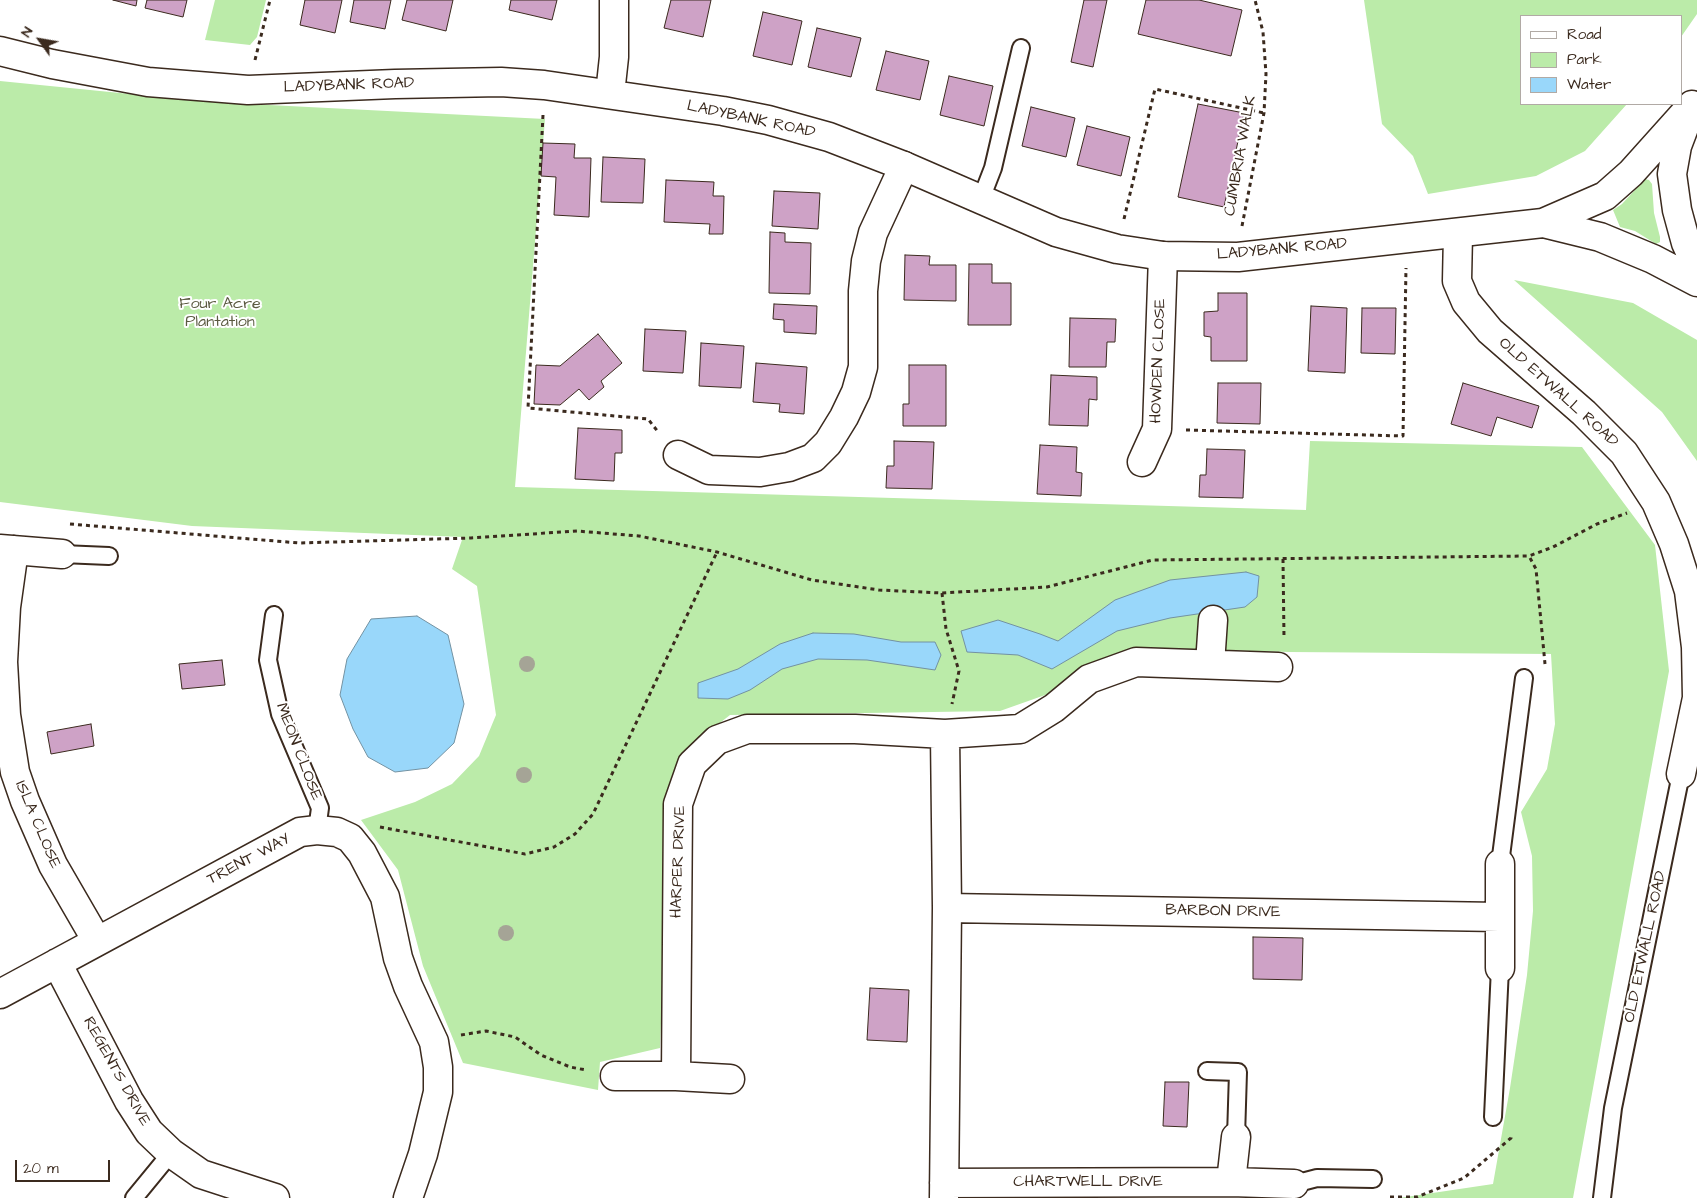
<!DOCTYPE html>
<style>
body{margin:0}
#map{position:relative;width:1697px;height:1198px;overflow:hidden;background:#fff;font-family:"Architects Daughter",sans-serif}
canvas{display:block}
.legend{position:absolute;left:1520px;top:15px;width:162px;height:90px;box-sizing:border-box;background:#fff;border:1px solid #b1aaa5;margin:0;padding:6px 9px;list-style:none;font-size:15px;color:#3b2a1e}
.legend li{display:flex;align-items:center;gap:10px;height:25px}
.legend b{width:25px;border:1px solid #b1aaa5}
.north{position:absolute;left:15px;top:15px;width:50px;height:50px;-webkit-text-stroke:4px #fff;paint-order:stroke;rotate:302deg;font-size:14px;font-weight:700;line-height:20px;text-align:center;color:#3b2a1e}
.north::after{content:'';display:block;margin:auto;width:18px;height:22px;background:#3b2a1e;clip-path:polygon(50% 0,100% 100%,50% 72%,0 100%)}
.scale{position:absolute;left:15px;top:1160px;width:95px;height:22px;box-sizing:border-box;border:2px solid #3b2a1e;border-top:0;padding-left:6px;font-size:15px;line-height:18px;white-space:nowrap;color:#3b2a1e;-webkit-text-stroke:4px #fff;paint-order:stroke}
</style>
<div id="map">
<canvas width="1697" height="1198"></canvas>
<ul class="legend">
<li><b style="height:6px;background:#fff"></b>Road</li>
<li><b style="height:14px;background:#bbeba9"></b>Park</li>
<li><b style="height:14px;background:#99d7fa"></b>Water</li>
</ul>
<div class="north">N</div>
<div class="scale">20 m</div>
</div>
<script>
const g = document.querySelector('canvas').getContext('2d');
g.lineJoin = 'round';
function paint(path, color) {
  g.fillStyle = color;
  g.fill(path, 'evenodd');
}
function poly(rows) {
  const path = new Path2D();
  for (const r of rows) {
    path.moveTo(r[0], r[1]);
    for (let i = 2; i < r.length; i += 2) path.lineTo(r[i], r[i + 1]);
  }
  return path;
}
function trace(path, color, width, dash) {
  g.strokeStyle = color;
  g.lineWidth = width;
  g.lineCap = dash ? 'butt' : 'round';
  g.setLineDash(dash || []);
  g.stroke(path);
}
function write(font, color, halo, rows, align = 'center') {
  g.font = font + ' "Architects Daughter",sans-serif';
  g.lineWidth = 4;
  g.setLineDash([]);
  g.textBaseline = 'middle';
  g.strokeStyle = halo;
  g.fillStyle = color;
  for (const [text, x, y, turn = 0] of rows) {
    g.save();
    g.translate(x, y);
    g.rotate((+turn || 0) * Math.PI / 180);
    g.textAlign = isNaN(turn) ? turn : align;
    if (halo) g.strokeText(text, 0, 0);
    g.fillText(text, 0, 0);
    g.restore();
  }
}
const green = poly([
 [215,0,266,0,257,37,250,45,205,40],
 [1364,0,1697,0,1697,14,1681,37,1681,16,1521,16,1521,104,1627,104,1585,151,1536,176,1428,194,1413,156,1382,124],
 [0,81,210,102,545,119,515,487,1306,510,1310,441,1582,447,1655,545,1669,671,1573,1198,1399,1198,1493,1184,1510,1088,1527,975,1533,911,1532,856,1521,812,1547,769,1555,724,1551,654,1289,652,1146,648,1084,666,1048,694,1000,711,730,715,684,751,670,798,660,1048,600,1062,598,1090,463,1063,423,966,398,870,361,820,415,802,452,784,479,756,496,715,477,586,452,569,463,537,192,526,0,502],
 [1645,179,1649,180,1652,184,1654,213,1660,237,1660,242,1656,244,1635,231,1620,227,1613,210,1622,204],
 [1514,280,1633,303,1697,340,1697,461,1662,412]
]);
const water = poly([
 [1246,572,1259,576,1257,597,1245,607,1170,618,1117,631,1052,669,1018,655,967,652,961,631,998,620,1040,634,1058,641,1115,600,1170,580,1246,572],
 [417,616,448,635,464,704,454,743,428,768,395,772,368,757,353,729,340,695,347,659,371,619,417,616],
 [813,633,854,634,901,642,935,642,941,655,935,670,867,660,818,659,782,669,750,690,728,699,698,698,698,683,738,669,780,644,813,633]
]);
const building = poly([
 [113,0,137,0,136,6,113,0],
 [147,0,187,0,183,17,145,8,147,0],
 [305,0,342,0,335,33,300,25,305,0],
 [354,0,391,0,385,29,350,22,354,0],
 [407,0,453,0,446,31,402,20,407,0],
 [511,0,557,0,552,20,509,10,511,0],
 [671,0,711,0,703,37,664,28,671,0],
 [1084,0,1107,0,1093,67,1071,62,1084,0],
 [1146,0,1199,0,1242,10,1231,56,1138,34,1146,0],
 [763,12,802,21,792,65,753,56,763,12],
 [817,28,861,38,851,77,808,67,817,28],
 [886,51,929,61,920,100,876,90,886,51],
 [949,76,993,86,984,126,940,115,949,76],
 [1198,104,1244,113,1224,207,1178,197,1198,104],
 [1031,107,1075,118,1066,157,1022,146,1031,107],
 [1087,126,1130,137,1121,176,1077,165,1087,126],
 [543,143,575,144,574,158,591,158,589,217,554,215,556,177,541,176,543,143],
 [603,157,645,159,643,203,601,202,603,157],
 [666,180,714,182,713,196,724,196,723,234,709,234,710,224,664,222,666,180],
 [774,191,820,193,818,229,772,226,774,191],
 [770,232,785,233,785,242,811,243,810,294,769,293,770,232],
 [905,255,930,256,929,265,956,265,956,301,904,300,905,255],
 [969,264,992,264,992,283,1011,283,1011,325,968,325,969,264],
 [1218,293,1247,293,1247,361,1211,361,1211,337,1204,336,1204,312,1218,311,1218,293],
 [774,304,817,306,816,334,784,332,784,320,773,319,774,304],
 [1311,306,1347,308,1345,373,1308,371,1311,306],
 [1362,308,1396,308,1395,354,1361,353,1362,308],
 [1070,318,1116,319,1115,342,1107,342,1106,367,1069,367,1070,318],
 [645,329,686,331,683,373,643,371,645,329],
 [598,334,622,363,601,381,604,387,589,400,579,389,560,405,534,404,536,365,560,366,598,334],
 [701,343,744,346,741,388,699,386,701,343],
 [756,363,807,367,804,414,779,412,780,404,753,402,756,363],
 [909,365,946,365,946,426,903,426,903,404,909,404,909,365],
 [1051,375,1097,377,1097,400,1089,399,1088,426,1049,425,1051,375],
 [1218,383,1261,383,1260,424,1217,423,1218,383],
 [1463,383,1539,406,1532,428,1497,417,1491,436,1451,424,1463,383],
 [578,428,622,430,622,453,615,453,614,481,575,479,578,428],
 [894,441,934,442,932,489,886,488,887,466,894,466,894,441],
 [1040,445,1077,447,1076,472,1082,473,1081,496,1037,494,1040,445],
 [1207,449,1245,450,1243,498,1199,497,1200,475,1206,475,1207,449],
 [222,660,225,685,182,689,179,664,222,660],
 [91,724,94,746,51,754,47,732,91,724],
 [1253,937,1303,938,1302,980,1253,979,1253,937],
 [870,988,909,990,907,1042,867,1040,870,988],
 [1165,1082,1189,1082,1187,1127,1163,1126,1165,1082]
]);
const path = poly([
 [255,60,270,0],
 [543,115,528,408,648,419,659,433],
 [1124,219,1155,89,1264,113],
 [1242,226,1264,113,1266,74,1263,32,1255,0],
 [1186,430,1403,436,1406,268],
 [70,524,299,543,471,538,577,531,639,536,717,552,812,580,879,590,942,593,1047,587,1153,560,1529,556],
 [1283,559,1284,638],
 [942,593,946,629,959,671,952,704],
 [1545,664,1536,569,1529,556,1553,547,1597,524,1627,513],
 [380,827,525,854,554,847,575,834,593,814,717,552],
 [461,1035,486,1031,515,1037,541,1055,570,1067,586,1070],
 [1390,1197,1417,1197,1464,1178,1511,1138,1511,1134]
]);
const lane = poly([
 [981,199,993,168,1021,48],
 [62,554,109,556],
 [274,615,268,660,280,714,320,808,317,830],
 [1500,864,1524,678],
 [1207,1071,1238,1072,1236,1137],
 [1493,1117,1500,968],
 [1294,1184,1317,1178,1373,1179],
 [134,1198,171,1153],
 [1602,1198,1613,1108,1681,774]
]);
const street = poly([
 [1458,234,1457,281,1466,302,1490,331,1584,413,1624,453,1656,502,1674,544,1689,591,1696,647,1697,698,1681,774],
 [678,455,709,470,760,472,789,467,813,458,828,443,844,417,856,392,863,367,863,291,866,261,873,233,904,166],
 [1142,462,1157,429,1163,256],
 [0,549,62,554],
 [14,550,6,607,3,662,6,715,15,772,25,801,53,865,97,941],
 [1210,664,1213,620],
 [947,908,1499,917],
 [57,963,129,1101,149,1132,171,1153,201,1174,275,1198],
 [1500,968,1500,864],
 [0,994,300,832,317,830,337,832,350,838,362,853,385,897,398,958,408,986,434,1042,438,1067,438,1092,423,1154,408,1198],
 [615,1076,676,1076,730,1079],
 [676,1076,678,804,692,764,717,740,747,729,855,729,945,734,1020,729,1054,708,1089,679,1136,662,1278,667],
 [1231,1182,1236,1137],
 [944,1183,1231,1182,1294,1184],
 [944,1198,947,908,945,734]
]);
const secondary = poly([
 [0,51,52,64,148,82,248,90,395,84,501,82,544,85,723,111,768,120,829,137,904,166,1056,232,1117,249,1163,256,1238,257,1543,223,1605,196,1631,173,1692,105],
 [610,94,614,57,614,0],
 [1688,117,1677,146,1672,174,1677,210,1686,243,1697,267],
 [1543,223,1600,237,1653,259,1697,282]
]);
const trees = [
 [527,664],
 [524,775],
 [506,933]
];
const streetNames = [
 ["LADYBANK ROAD",349,86,-2],
 ["LADYBANK ROAD",751,120,12],
 ["CUMBRIA WALK",1241,156,-80],
 ["LADYBANK ROAD",1282,250,-5],
 ["HOWDEN CLOSE",1159,361,-88],
 ["OLD ETWALL ROAD",1558,393,42],
 ["MEON CLOSE",298,752,69],
 ["ISLA CLOSE",37,825,67],
 ["TRENT WAY",249,860,-28],
 ["HARPER DRIVE",679,862,-88],
 ["BARBON DRIVE",1223,912,1],
 ["OLD ETWALL ROAD",1646,947,-78],
 ["REGENTS DRIVE",116,1072,61],
 ["CHARTWELL DRIVE",1088,1183]
];
const parkNames = [
 ["Four Acre",220,305],
 ["Plantation",220,323]
];
paint(green, '#bbeba9');
paint(water, '#99d7fa');
trace(water, '#7392a2', 1);
paint(building, '#cea2c6');
trace(building, '#3b2a1e', 1);
trace(lane, '#3b2a1e', 20);
trace(street, '#3b2a1e', 31);
trace(secondary, '#3b2a1e', 31);
trace(path, '#3b2a1e', 3, [4, 4]);
trace(lane, '#fff', 16);
trace(street, '#fff', 28);
trace(secondary, '#fff', 28);
g.fillStyle = '#a5a496';
for (const [x, y] of trees) {
  g.beginPath();
  g.arc(x, y, 8, 0, 2 * Math.PI);
  g.fill();
}
write('16px', '#3b2a1e', '#fff', streetNames);
write('16px', '#5b5a41', '#fff', parkNames);
</script>
